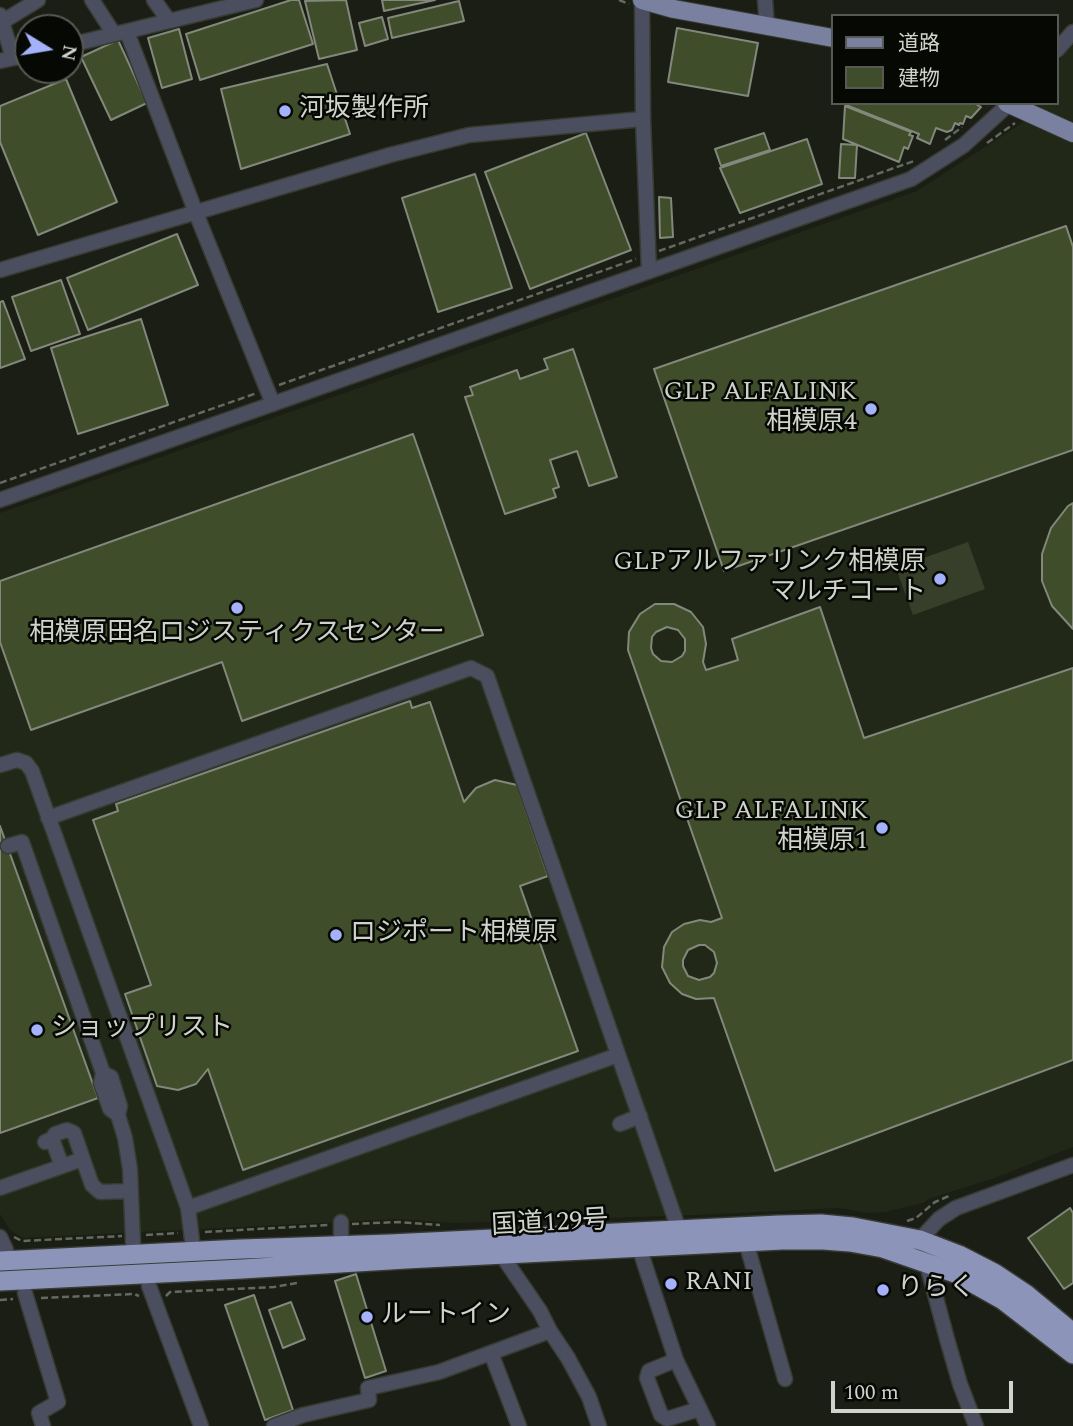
<!DOCTYPE html>
<meta charset="utf-8">
<style>
body{margin:0}
#map{position:relative;width:1073px;height:1426px;overflow:hidden;background:#1a1e14;font-family:Spectral,"Noto Sans JP",serif}
canvas{display:block}
.legend{position:absolute;left:831px;top:14px;width:228px;height:91px;box-sizing:border-box;background:#060804;border:2px solid #575954;margin:0;padding:9px 12px;list-style:none;font-size:21px;color:#d0d3cc}
.legend li{display:flex;align-items:center;gap:14px;height:35px}
.legend b{width:35px;border:2px solid #575954}
.north{position:absolute;left:14px;top:14px;width:70px;height:70px;box-sizing:border-box;background:#060804;border:2px solid #575954;border-radius:50%;rotate:101deg;font-size:19px;font-weight:700;line-height:28px;text-align:center;color:#d0d3cc}
.north::after{content:'';display:block;margin:auto;width:24px;height:32px;background:#a4b2fc;clip-path:polygon(50% 0,100% 100%,50% 72%,0 100%)}
.scale{position:absolute;left:831px;top:1381px;width:182px;height:32px;box-sizing:border-box;border:4px solid #d0d3cc;border-top:0;padding-left:9px;font-size:21px;line-height:24px;white-space:nowrap;color:#d0d3cc;-webkit-text-stroke:5px #060804;paint-order:stroke}
</style>
<div id="map">
<canvas width="1073" height="1426"></canvas>
<ul class="legend">
<li><b style="height:9px;background:#7a80a0"></b>道路</li>
<li><b style="height:19px;background:#404d2a"></b>建物</li>
</ul>
<div class="north">N</div>
<div class="scale">100 m</div>
</div>
<script>
const g = document.querySelector('canvas').getContext('2d');
g.lineJoin = 'round';
function paint(path, color) {
  g.fillStyle = color;
  g.fill(path, 'evenodd');
}
function poly(rows) {
  const path = new Path2D();
  for (const r of rows) {
    path.moveTo(r[0], r[1]);
    for (let i = 2; i < r.length; i += 2) path.lineTo(r[i], r[i + 1]);
  }
  return path;
}
function trace(path, color, width, dash) {
  g.strokeStyle = color;
  g.lineWidth = width;
  g.lineCap = dash ? 'butt' : 'round';
  g.setLineDash(dash || []);
  g.stroke(path);
}
function write(font, color, halo, rows, align = 'center') {
  g.font = font + ' Spectral,"Noto Sans JP",serif';
  g.lineWidth = 5;
  g.setLineDash([]);
  g.textBaseline = 'middle';
  g.strokeStyle = halo;
  g.fillStyle = color;
  for (const [text, x, y, turn = 0] of rows) {
    g.save();
    g.translate(x, y);
    g.rotate((+turn || 0) * Math.PI / 180);
    g.textAlign = isNaN(turn) ? turn : align;
    if (halo) g.strokeText(text, 0, 0);
    g.fillText(text, 0, 0);
    g.restore();
  }
}
const built = poly([
 [1073,45,1073,1147,995,1178,931,1198,923,1203,885,1212,868,1213,839,1208,696,1215,454,1223,399,1219,23,1238,10,1230,0,1214,0,513,442,359,917,191,1022,123,1032,103,1057,103,1057,63]
]);
const green = poly([
 [968,542,985,589,913,615,896,568]
]);
const building = poly([
 [291,0,299,0,313,44,200,80,186,34,291,0],
 [346,0,357,50,319,59,305,1,346,0],
 [382,0,435,0,384,11,382,0],
 [459,1,464,21,392,38,388,18,459,1],
 [382,17,388,39,365,46,359,23,382,17],
 [677,28,758,43,748,96,668,82,677,28],
 [179,29,192,79,162,88,148,38,179,29],
 [118,40,147,103,111,120,81,57,118,40],
 [327,64,350,134,241,169,221,89,327,64],
 [66,79,117,202,38,235,0,142,0,106,66,79],
 [847,103,974,103,981,107,971,118,966,116,963,124,960,123,959,125,955,123,952,130,947,132,936,128,930,144,917,138,919,134,846,105,847,103],
 [845,106,911,132,909,135,913,136,908,149,904,147,899,162,843,139,845,106],
 [586,133,631,250,530,289,485,172,586,133],
 [764,133,770,150,721,166,715,149,764,133],
 [807,139,822,184,740,213,720,168,807,139],
 [841,144,857,145,855,178,839,178,841,144],
 [475,174,512,288,438,312,402,198,475,174],
 [659,197,671,198,673,237,660,238,659,197],
 [1066,226,1073,247,1073,450,724,571,654,369,1066,226],
 [177,234,198,285,88,330,67,278,177,234],
 [61,280,80,334,31,351,12,297,61,280],
 [3,301,25,359,0,368,0,302,3,301],
 [141,319,168,405,78,434,51,348,141,319],
 [573,349,617,477,589,486,577,451,550,460,559,487,553,489,556,497,505,514,465,397,473,395,470,387,517,370,520,379,548,369,544,359,573,349],
 [413,434,483,635,242,721,222,662,31,730,0,642,0,581,413,434],
 [1073,503,1073,629,1052,606,1042,581,1042,554,1051,528,1068,506,1073,503],
 [655,604,674,604,691,612,703,627,706,644,703,662,706,670,738,660,732,639,820,607,864,738,1073,668,1073,1060,775,1171,714,998,696,999,682,994,670,983,662,967,664,947,672,932,684,924,700,920,711,922,722,918,628,650,629,632,640,614,655,604],
 [667,627,678,630,685,639,685,651,682,656,672,662,661,661,653,654,651,648,652,637,656,632,667,627],
 [699,945,705,945,714,952,717,963,714,973,710,977,699,980,688,976,683,966,683,960,688,950,699,945],
 [410,701,412,708,430,702,464,802,476,788,495,780,517,785,548,876,520,886,578,1051,243,1170,208,1069,196,1084,178,1090,157,1086,125,994,151,985,93,820,118,811,116,804,410,701],
 [0,826,98,1098,0,1133,0,826],
 [1070,1208,1073,1213,1073,1283,1064,1289,1028,1238,1070,1208],
 [356,1274,386,1371,365,1378,335,1281,356,1274],
 [254,1295,293,1410,265,1420,225,1305,254,1295],
 [291,1302,305,1339,283,1348,269,1310,291,1302]
]);
const path = poly([
 [619,0,629,4],
 [945,140,962,127],
 [987,143,1015,123],
 [659,251,914,161],
 [279,385,636,259],
 [0,483,257,393],
 [907,1221,916,1218,935,1202,949,1196],
 [352,1224,399,1222,440,1225],
 [205,1232,328,1225],
 [146,1235,178,1233],
 [14,1237,22,1241,122,1236],
 [166,1296,170,1292,274,1287,297,1283],
 [41,1298,134,1294,139,1296],
 [0,1300,13,1299]
]);
const minor = poly([
 [92,0,114,34],
 [154,0,169,21],
 [642,0,643,119],
 [765,0,767,26],
 [0,15,13,58],
 [2,22,38,0],
 [127,32,196,213,273,404],
 [70,45,256,0],
 [1057,50,1073,32],
 [0,61,28,55],
 [0,270,390,155,469,135,643,119,649,271],
 [0,500,911,179,964,145,1010,103],
 [0,765,17,760,26,763,32,771,188,1208,192,1240],
 [48,818,471,668,487,676,679,1230],
 [8,846,22,842,103,1073,101,1083,110,1109,118,1115,125,1138,130,1169,133,1243],
 [103,1073,111,1077,120,1106,118,1115],
 [620,1124,640,1116],
 [52,1139,62,1166],
 [45,1142,52,1139,55,1134,67,1130,74,1133,85,1165],
 [0,1188,77,1161,82,1162,85,1165,92,1185,100,1192,131,1191],
 [188,1208,618,1055],
 [341,1222,341,1235],
 [0,1237,6,1250],
 [746,1242,785,1379],
 [915,1245,939,1219,956,1208,1073,1165],
 [639,1247,676,1360,708,1426],
 [501,1254,540,1311,550,1331],
 [929,1264,929,1272,947,1339,960,1384,976,1426],
 [149,1286,201,1426],
 [25,1293,58,1402,39,1413,43,1426],
 [491,1353,519,1426],
 [676,1360,649,1371,647,1378,661,1415,667,1419,699,1409],
 [274,1426,303,1415,369,1400,368,1388,439,1372,550,1331,568,1358,589,1397,599,1426]
]);
const major = poly([
 [642,0,674,9,833,38],
 [1007,103,1073,133]
]);
const highway = poly([
 [0,1261,242,1249,390,1244,779,1225,821,1224,853,1227,920,1240,959,1255,994,1273,1027,1295,1073,1333],
 [0,1281,242,1269,406,1259,782,1240,823,1240,850,1242,883,1248,955,1273,1003,1300,1073,1354]
]);
const markers = [
 [285,111,7,"#a4b2fc"],
 [871,409,7,"#a4b2fc"],
 [940,579,7,"#a4b2fc"],
 [237,608,7,"#a4b2fc"],
 [882,828,7,"#a4b2fc"],
 [336,935,7,"#a4b2fc"],
 [37,1030,7,"#a4b2fc"],
 [671,1284,7,"#a4b2fc"],
 [883,1290,7,"#a4b2fc"],
 [367,1317,7,"#a4b2fc"]
];
const poiNames = [
 ["河坂製作所",299,111],
 ["GLP ALFALINK",857,394,"right"],
 ["相模原4",857,424,"right"],
 ["GLPアルファリンク相模原",926,564,"right"],
 ["マルチコート",926,594,"right"],
 ["相模原田名ロジスティクスセンター",237,635,"center"],
 ["GLP ALFALINK",868,813,"right"],
 ["相模原1",868,843,"right"],
 ["ロジポート相模原",350,935],
 ["ショップリスト",51,1030],
 ["RANI",685,1284],
 ["りらく",897,1290],
 ["ルートイン",381,1317]
];
const streetNames = [
 ["国道129号",550,1225,-3]
];
paint(built, '#222818');
paint(green, '#373f2a');
paint(building, '#404d2a');
trace(building, '#82887b', 2);
trace(minor, '#373b31', 17);
trace(major, '#373b31', 20);
trace(highway, '#373b31', 22);
trace(path, '#656960', 2.5, [7, 3.5]);
trace(minor, '#4b4e5e', 14);
trace(major, '#7a80a0', 18);
trace(highway, '#8c94ba', 19);
for (const [x, y, r, color] of markers) {
  const dot = new Path2D();
  dot.arc(x, y, r, 0, 2 * Math.PI);
  g.fillStyle = color;
  g.fill(dot);
  trace(dot, '#060804', 2.5);
}
write('26px', '#d0d3cc', '#060804', poiNames, 'left');
write('26px', '#d0d3cc', '#060804', streetNames);
</script>
